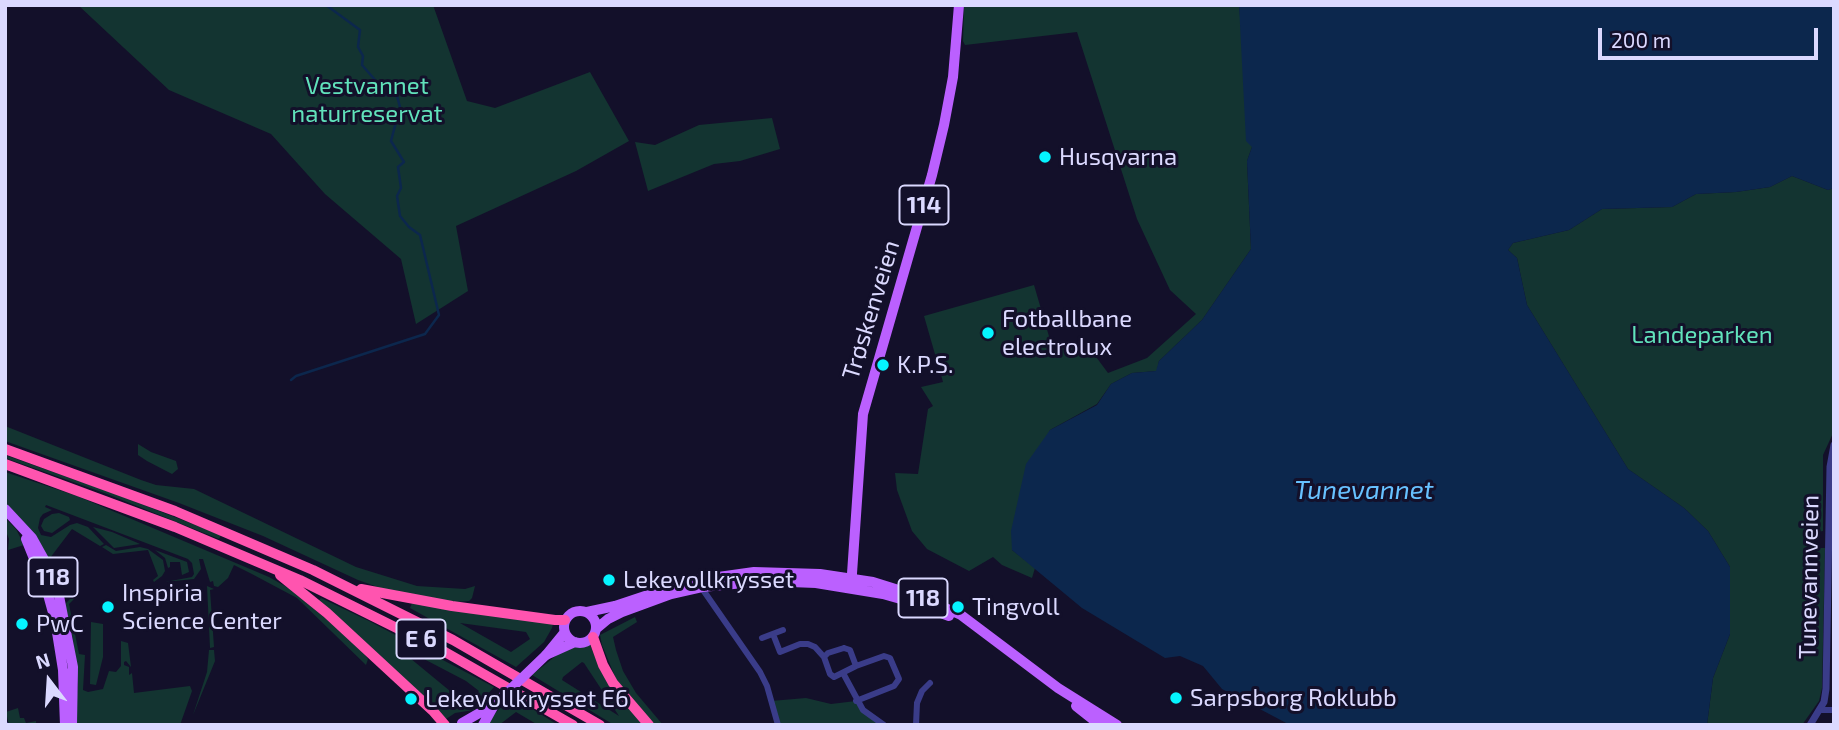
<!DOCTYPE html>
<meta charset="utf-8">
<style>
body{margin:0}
#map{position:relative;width:1839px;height:730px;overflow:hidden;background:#13102a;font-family:"Exo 2",sans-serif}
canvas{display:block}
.frame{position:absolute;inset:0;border:7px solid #dbd9ff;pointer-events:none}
.north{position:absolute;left:14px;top:646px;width:70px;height:70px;-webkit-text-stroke:5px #13102a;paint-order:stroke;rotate:343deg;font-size:19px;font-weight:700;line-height:28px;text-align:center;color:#dbd9ff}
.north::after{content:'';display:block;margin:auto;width:24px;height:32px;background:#dbd9ff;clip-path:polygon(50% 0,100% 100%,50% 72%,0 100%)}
.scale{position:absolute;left:1598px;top:28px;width:220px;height:32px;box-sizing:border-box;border:4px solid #dbd9ff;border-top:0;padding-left:9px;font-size:21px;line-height:24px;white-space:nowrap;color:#dbd9ff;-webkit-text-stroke:5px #13102a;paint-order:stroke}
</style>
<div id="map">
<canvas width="1839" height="730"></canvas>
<div class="frame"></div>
<div class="north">N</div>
<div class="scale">200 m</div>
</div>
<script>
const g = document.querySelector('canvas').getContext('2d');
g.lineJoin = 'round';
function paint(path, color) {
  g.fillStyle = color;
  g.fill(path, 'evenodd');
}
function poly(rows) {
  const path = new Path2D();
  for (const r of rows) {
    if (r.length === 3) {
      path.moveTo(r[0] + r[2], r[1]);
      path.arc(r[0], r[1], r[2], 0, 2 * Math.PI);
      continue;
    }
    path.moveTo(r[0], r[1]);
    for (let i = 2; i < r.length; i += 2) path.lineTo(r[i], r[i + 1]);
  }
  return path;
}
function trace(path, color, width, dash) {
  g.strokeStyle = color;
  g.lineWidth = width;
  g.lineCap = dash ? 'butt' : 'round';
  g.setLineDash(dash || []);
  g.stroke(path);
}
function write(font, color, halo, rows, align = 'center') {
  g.font = font + ' "Exo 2",sans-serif';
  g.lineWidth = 6;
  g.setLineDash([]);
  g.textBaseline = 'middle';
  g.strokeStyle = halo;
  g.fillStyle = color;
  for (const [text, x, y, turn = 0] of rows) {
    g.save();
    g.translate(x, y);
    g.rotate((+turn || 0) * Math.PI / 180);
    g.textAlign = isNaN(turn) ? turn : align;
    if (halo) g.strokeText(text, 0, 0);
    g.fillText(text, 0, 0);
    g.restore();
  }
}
const green = poly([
 [78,5,433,5,467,101,495,108,590,72,629,141,576,171,456,226,468,291,416,324,401,259,325,194,271,134,169,90],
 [964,5,1239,5,1252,147,1247,161,1251,249,1202,320,1159,361,1157,371,1132,373,1111,384,1097,404,1050,430,1012,550,1035,568,1032,578,1002,565,993,557,969,571,927,549,912,531,897,490,895,473,918,474,928,409,933,406,921,387,943,382,924,316,1034,285,1053,350,1069,346,1088,346,1108,373,1147,358,1196,314,1170,290,1137,219,1077,32,965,45,963,41],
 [772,118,780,149,740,161,714,164,648,191,635,142,655,145,699,125],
 [1792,176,1828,190,1834,188,1834,431,1823,455,1823,531,1812,533,1813,548,1825,548,1822,688,1819,701,1802,725,1707,725,1713,678,1730,634,1730,567,1708,531,1684,508,1628,469,1527,305,1517,258,1508,250,1513,243,1569,230,1602,209,1672,207,1696,194,1736,192,1770,187],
 [5,426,141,480,156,485,194,489,356,567,417,586,465,589,475,586,472,598,469,601,454,602,389,591,358,580,263,536,179,503,5,441],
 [138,444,151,452,176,461,178,469,172,474,147,461,138,455],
 [5,455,110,492,221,535,219,539,107,494,5,458],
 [5,472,77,496,269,577,292,590,359,647,368,659,366,665,297,598,250,573,234,565,228,578,218,587,214,586,213,581,210,582,203,559,199,559,201,569,194,579,165,582,192,577,194,574,192,563,188,559,46,505,45,507,52,510,43,514,40,518,38,528,41,535,51,537,70,525,77,523,88,527,104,544,100,546,72,529,50,558,62,587,68,587,63,590,32,532,5,502],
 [59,513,69,517,70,520,52,533,44,531,41,526,44,519,52,514],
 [5,518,16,529,24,545,8,550,9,539,5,529],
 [93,527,112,532,140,544,114,548],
 [106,545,116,551,140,547,148,549,163,560,165,571,162,576,154,582,153,580,158,576,148,550,113,554,102,547],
 [155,550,187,562,189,572,182,575,180,562,170,562,170,567,168,568,165,558],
 [207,586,214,589,210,590,214,647,210,648],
 [321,598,369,621,494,687,474,710,455,713,446,719,318,601],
 [401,647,466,681,479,691,467,705,399,649],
 [70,599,74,599,69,604,79,654,85,655,83,690,88,692,103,689,109,671,116,672,121,666,121,641,128,643,131,667,126,661,124,662,124,665,129,667,129,675,132,673,134,693,190,686,192,691,180,725,74,725,78,685,73,639,65,604],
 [412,603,553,624,552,628,544,642,516,667,410,608],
 [460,623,526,632,530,639,511,652],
 [635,617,637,622,613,637,616,650,623,671,636,693,663,725,655,725,626,693,616,679,602,645,600,635],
 [91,622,103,624,103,657,96,685,90,684],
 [590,644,598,665,646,725,614,725,532,675,558,654,573,647],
 [582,662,584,663,619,716,562,680,563,677],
 [209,650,214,650,215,661,193,715,207,672],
 [510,695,558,725,538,725,516,712,499,725,486,725],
 [806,698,831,704,856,701,879,722,872,725,778,725,771,701],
 [18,708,20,718,24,718,26,723,36,721,36,725,9,725,6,712]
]);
const water = poly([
 [1239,5,1834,5,1834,188,1828,190,1792,176,1770,187,1736,192,1696,194,1672,207,1602,209,1569,230,1513,243,1508,250,1517,258,1527,305,1628,469,1684,508,1708,531,1730,567,1730,634,1713,678,1707,725,1290,725,1222,689,1203,666,1180,656,1165,658,1082,608,1012,550,1011,531,1026,464,1050,430,1097,405,1111,384,1132,373,1156,371,1159,361,1202,320,1251,249,1247,161,1252,147,1246,141]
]);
const stream = poly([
 [291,380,296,376,425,334,439,315,420,235,409,227,400,216,397,196,401,188,398,167,404,162,391,141,400,107,397,96,378,94,373,85,376,81,362,65,363,56,358,47,360,30,326,5]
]);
const minor = poly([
 [701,587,760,672,767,686,778,725],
 [773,634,780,652,800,644,808,644,815,647,824,657],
 [762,638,783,630],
 [844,648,850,650,856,666,834,677,830,674,824,657,828,653,844,648],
 [856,666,884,656,890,658,899,679,894,686,856,701],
 [843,673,863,710,884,725],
 [1820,710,1834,710],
 [5,724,5,725],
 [916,725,917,703,922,691,930,683]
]);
const tertiary = poly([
 [1810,725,1824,702,1826,689,1830,467,1834,445]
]);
const primary = poly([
 [5,509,32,538,52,574,59,596,73,667,72,725],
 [26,539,47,591,55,620,63,670,65,725],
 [851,588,863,414,932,175,944,125,953,77,959,5],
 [580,627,16],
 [587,612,615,606,690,581,754,572,820,574,873,582,921,597,961,615,1058,688,1117,725],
 [596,629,608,619,622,612,671,594,702,587,765,581,816,583,883,594,918,604,949,616],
 [547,654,565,632],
 [546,655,575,642],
 [1076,706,1100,725],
 [462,723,495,704],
 [483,725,493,707]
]);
const motorway = poly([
 [5,449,175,511,313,570,453,640,600,725],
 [5,464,175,527,300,580,445,652,573,725],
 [280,575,327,613,433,711,445,725],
 [361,589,452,606,555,620,565,620],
 [593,637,603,665,613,683,649,725]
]);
const primaryBridge = poly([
 [495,704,546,655]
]);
const markers = [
 [1045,157,7,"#05f4ff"],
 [988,333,7,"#05f4ff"],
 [883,365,7,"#05f4ff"],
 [609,580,7,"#05f4ff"],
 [108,607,7,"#05f4ff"],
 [958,607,7,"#05f4ff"],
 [22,624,7,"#05f4ff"],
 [1176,698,7,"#05f4ff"],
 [411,699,7,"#05f4ff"]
];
const shields = [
 [924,205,49],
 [53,577,49],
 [923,598,49],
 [421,639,49]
];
const shieldNames = [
 ["114",924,205],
 ["118",53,577],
 ["118",923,598],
 ["E 6",421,639]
];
const parkNames = [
 ["Vestvannet",367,86],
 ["naturreservat",367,114],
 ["Landeparken",1702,335]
];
const poiNames = [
 ["Husqvarna",1059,157],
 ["Fotballbane",1002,319],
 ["electrolux",1002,347],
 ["K.P.S.",897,365],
 ["Lekevollkrysset",623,580],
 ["Inspiria",122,593],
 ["Science Center",122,621],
 ["Tingvoll",972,607],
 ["PwC",36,624],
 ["Sarpsborg Roklubb",1190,698],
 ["Lekevollkrysset E6",425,699]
];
const streetNames = [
 ["Trøskenveien",871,310,-73],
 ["Tunevannveien",1809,577,-89]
];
const waterNames = [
 ["Tunevannet",1364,490]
];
paint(green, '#133431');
paint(water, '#0c274d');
trace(stream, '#0c274d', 2.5);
trace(minor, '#3a3c89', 6);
trace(tertiary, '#3a3c89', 7);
trace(primary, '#bb60ff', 10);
trace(motorway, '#ff54af', 10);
trace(primaryBridge, '#bb60ff', 10);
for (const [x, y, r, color] of markers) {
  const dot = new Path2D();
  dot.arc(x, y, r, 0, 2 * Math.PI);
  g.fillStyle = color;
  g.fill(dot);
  trace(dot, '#13102a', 2.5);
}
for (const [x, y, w] of shields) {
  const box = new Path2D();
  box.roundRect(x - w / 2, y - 19.5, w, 39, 5);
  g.fillStyle = '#13102a';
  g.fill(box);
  trace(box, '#dbd9ff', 2);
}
write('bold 23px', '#dbd9ff', null, shieldNames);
write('24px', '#61e2bb', '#13102a', parkNames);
write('24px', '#dbd9ff', '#13102a', poiNames, 'left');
write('24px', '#dbd9ff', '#13102a', streetNames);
write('italic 26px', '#67c1ff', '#13102a', waterNames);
</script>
